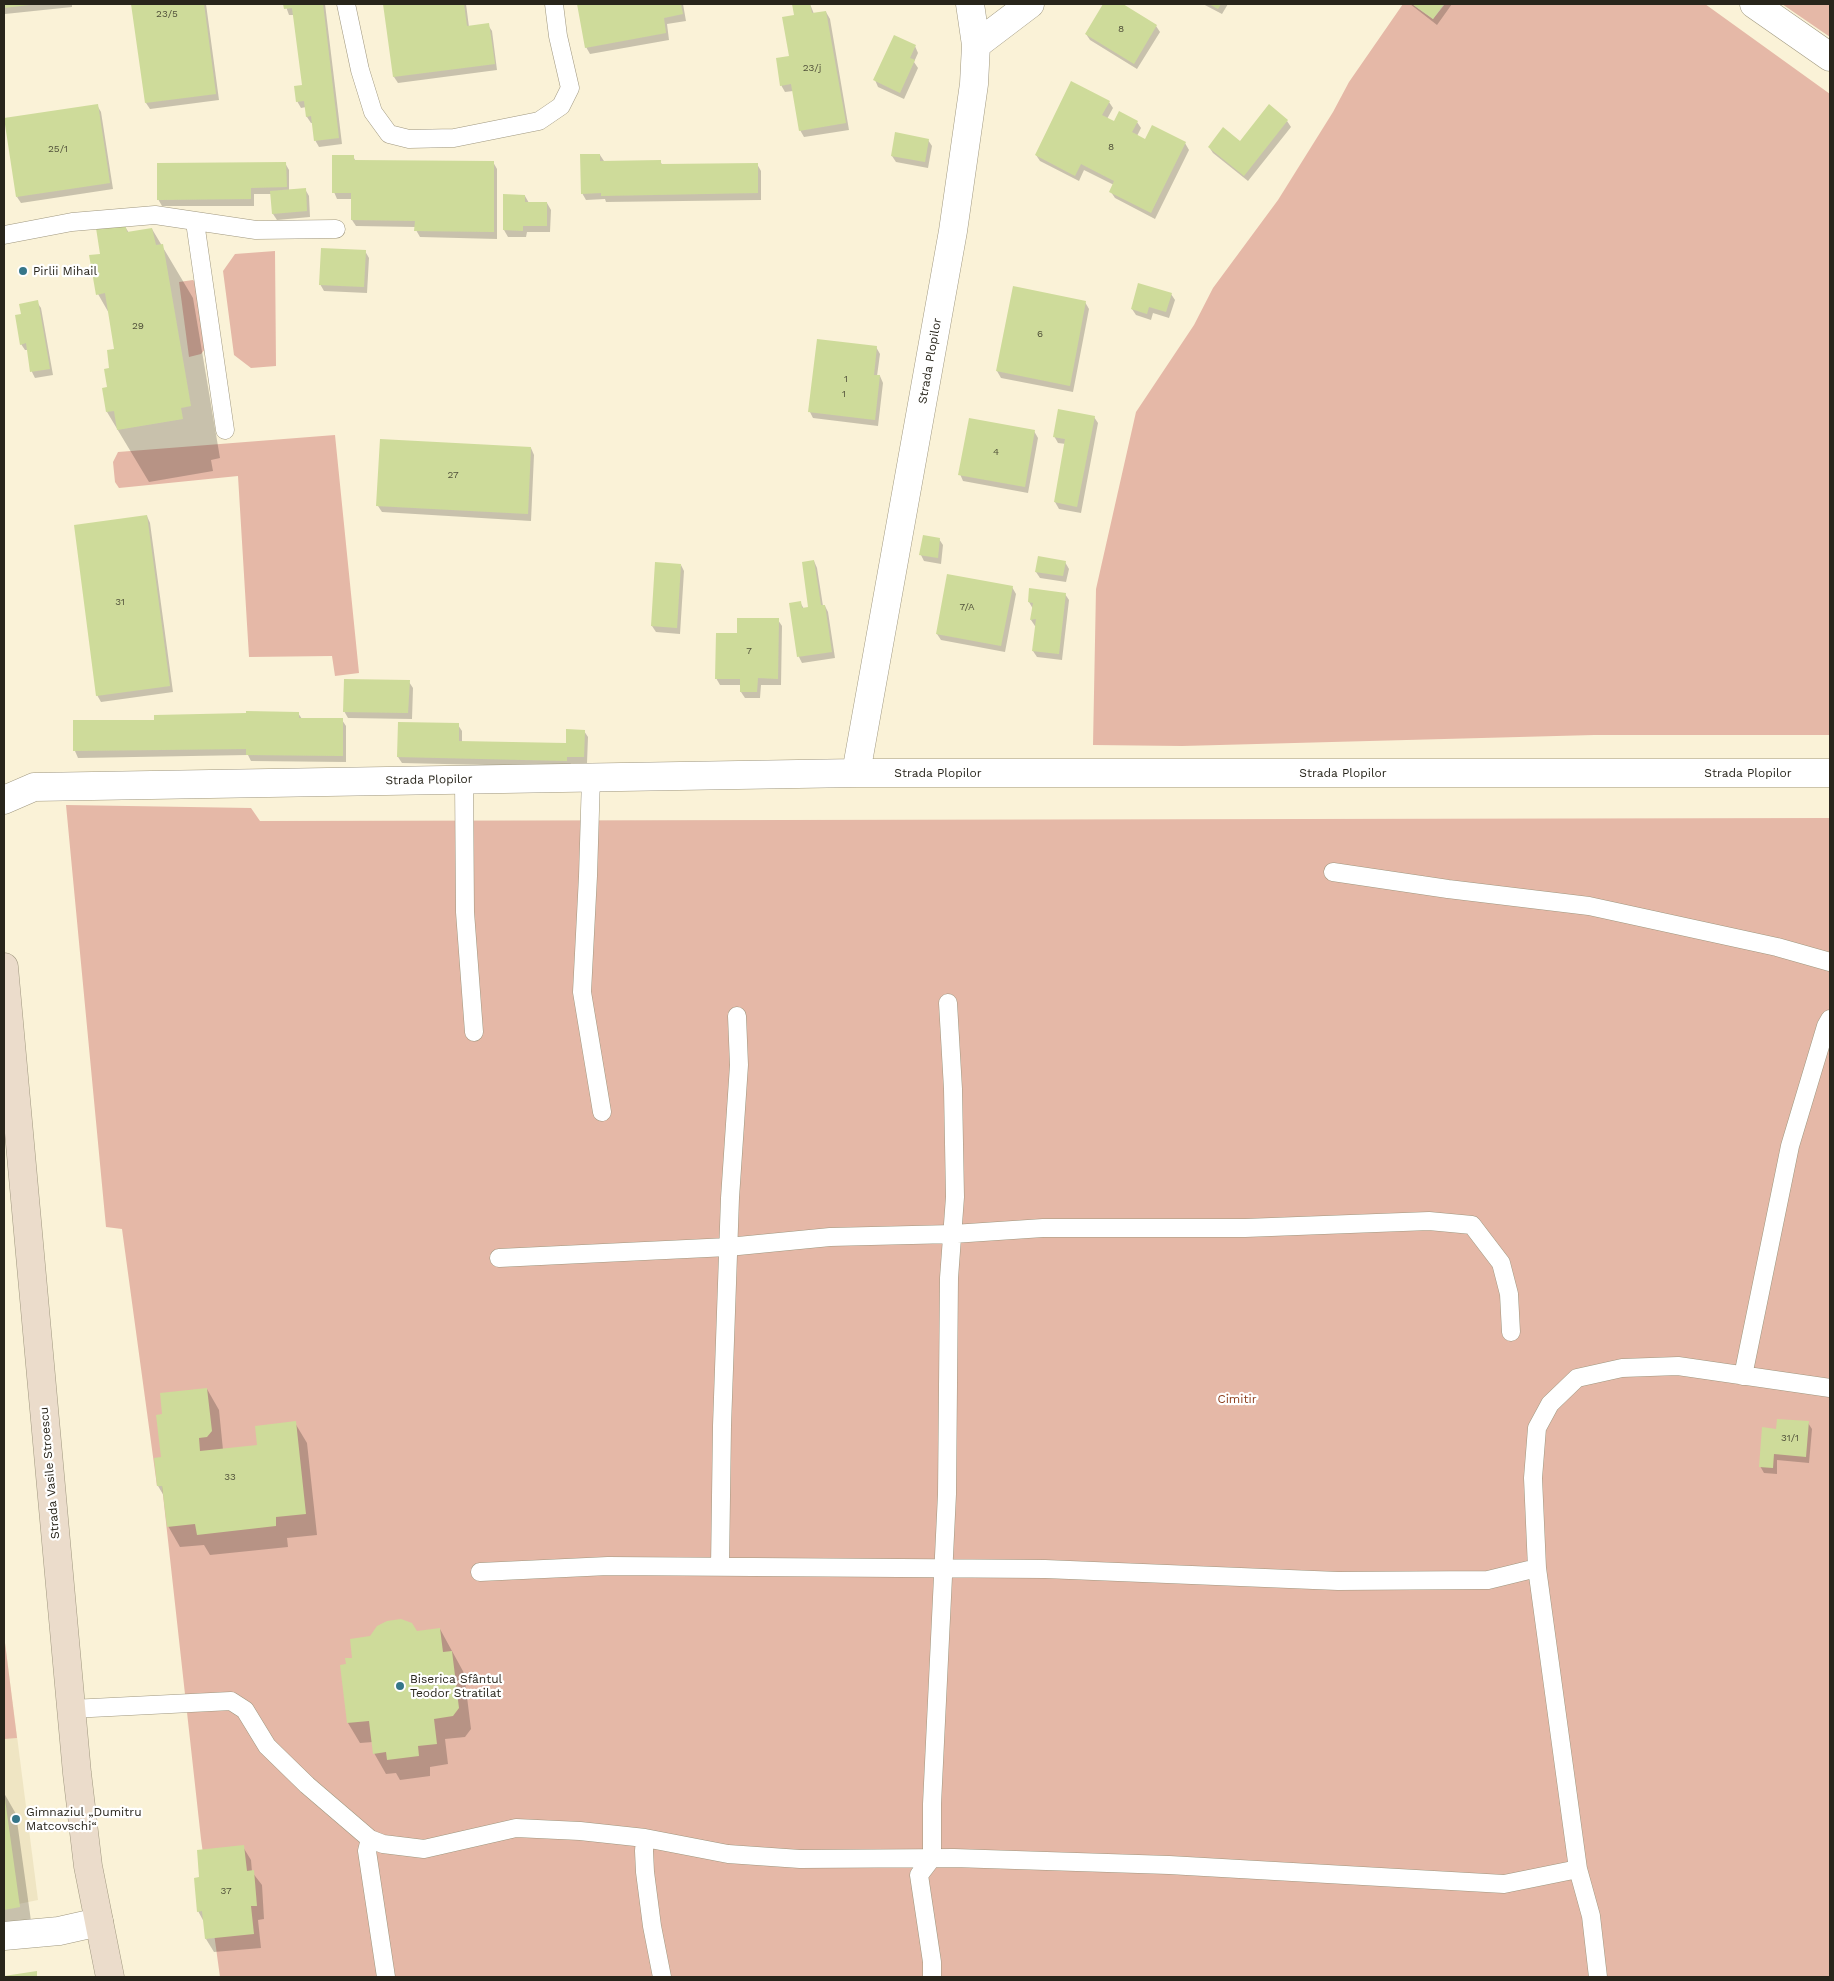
<!DOCTYPE html>
<meta charset="utf-8">
<style>
body{margin:0}
#map{position:relative;width:1834px;height:1981px;overflow:hidden;background:#faf2d7;font-family:"Work Sans",sans-serif}
canvas{display:block}
.frame{position:absolute;inset:0;border:5px solid #28251b;pointer-events:none}
</style>
<div id="map">
<canvas width="1834" height="1981"></canvas>
<div class="frame"></div>
</div>
<script>
const g = document.querySelector('canvas').getContext('2d');
g.lineJoin = 'round';
function paint(path, color) {
  g.fillStyle = color;
  g.fill(path, 'evenodd');
}
function poly(rows) {
  const path = new Path2D();
  for (const r of rows) {
    path.moveTo(r[0], r[1]);
    for (let i = 2; i < r.length; i += 2) path.lineTo(r[i], r[i + 1]);
  }
  return path;
}
function trace(path, color, width, dash) {
  g.strokeStyle = color;
  g.lineWidth = width;
  g.lineCap = dash ? 'butt' : 'round';
  g.setLineDash(dash || []);
  g.stroke(path);
}
function write(font, color, halo, rows, align = 'center') {
  g.font = font + ' "Work Sans",sans-serif';
  g.lineWidth = 4.5;
  g.setLineDash([]);
  g.textBaseline = 'middle';
  g.strokeStyle = halo;
  g.fillStyle = color;
  for (const [text, x, y, turn = 0] of rows) {
    g.save();
    g.translate(x, y);
    g.rotate((+turn || 0) * Math.PI / 180);
    g.textAlign = isNaN(turn) ? turn : align;
    if (halo) g.strokeText(text, 0, 0);
    g.fillText(text, 0, 0);
    g.restore();
  }
}
const built = poly([
 [4,1635,38,1900,4,1907]
]);
const green = poly([
 [1403,4,1412,4,1433,19,1445,4,1705,4,1830,94,1830,735,1594,735,1182,746,1093,745,1096,589,1136,412,1194,325,1213,288,1278,200,1333,112,1349,82],
 [1782,4,1830,4,1830,37],
 [275,251,276,366,251,368,234,355,223,271,235,254],
 [193,280,200,287,207,347,201,354,189,357,179,282],
 [335,435,359,673,335,676,332,656,249,657,238,476,119,488,115,482,113,462,118,452],
 [66,805,251,808,260,821,1830,818,1830,1977,220,1977,201,1839,162,1486,157,1486,122,1229,106,1227],
 [4,1635,17,1738,4,1739]
]);
const shadow = poly([
 [4,4,72,4,72,7,5,14],
 [133,4,206,4,219,100,150,109,146,103],
 [285,4,325,4,342,144,319,147,315,140,313,123,311,123,307,117,306,107,301,108,297,101,303,86,294,15,289,15],
 [384,4,466,4,469,27,488,25,492,31,497,70,398,83,394,77],
 [578,4,683,4,686,21,667,24,669,40,590,54,586,47],
 [793,4,810,4,814,14,826,12,830,19,849,130,804,137,800,130,793,91,785,92,781,85,790,57,795,16],
 [1105,4,1120,4,1156,26,1160,32,1137,69,1090,40,1086,34],
 [1203,4,1228,4,1222,14],
 [1410,4,1452,4,1437,25],
 [915,46,918,53,914,62,918,68,904,99,878,87,875,80],
 [1109,102,1113,108,1107,119,1115,123,1137,122,1141,128,1137,136,1146,141,1185,143,1189,150,1155,219,1115,198,1111,192,1114,185,1084,170,1079,181,1040,161,1036,155],
 [97,105,101,112,113,189,21,203,17,197],
 [1287,121,1291,127,1248,181,1213,153,1209,147,1240,142],
 [928,140,932,146,928,168,896,162,892,156],
 [600,155,604,161,660,161,663,166,757,164,761,171,761,200,606,202,605,199,586,200,582,193],
 [353,156,356,162,493,162,497,169,497,239,420,237,416,230,416,227,356,226,352,220,353,199,337,199,334,192],
 [285,163,289,170,289,190,305,189,309,196,310,217,277,220,273,214,272,194,254,194,254,206,162,206,158,199],
 [504,195,525,196,529,203,547,203,551,210,550,232,527,232,526,237,508,237,504,230],
 [124,225,129,233,152,229,193,298,220,458,211,460,213,471,149,482,107,412,103,389,108,388,116,350,110,315,98,294,101,255],
 [365,251,369,258,367,293,324,291,320,284],
 [1171,294,1175,300,1169,318,1153,313,1151,320,1136,315,1132,309],
 [37,302,41,308,53,375,35,378,32,372,28,350,25,350,21,344,22,315],
 [1085,302,1089,309,1073,392,1001,378,997,371],
 [876,347,880,354,877,376,880,376,883,383,878,426,813,418,810,412],
 [1094,417,1098,423,1081,513,1059,509,1055,502,1066,444,1058,443,1054,436],
 [1034,431,1038,438,1028,493,963,481,960,474],
 [531,448,534,455,531,521,382,512,378,506],
 [147,516,150,523,173,692,101,702,97,695],
 [939,539,943,545,941,564,924,561,921,555],
 [814,561,817,568,823,606,825,606,828,612,835,658,802,663,799,657,790,604,800,602,804,609,810,608],
 [1065,562,1069,569,1066,582,1040,578,1036,572],
 [681,565,684,571,680,634,656,632,652,626],
 [1012,587,1016,594,1005,652,941,640,937,634],
 [1065,594,1069,600,1062,660,1037,657,1033,651,1037,626,1035,626,1031,620,1033,609,1029,602],
 [778,620,782,626,781,685,761,685,760,698,745,698,741,692,741,685,720,685,716,678,738,634],
 [409,682,413,688,412,719,348,718,344,711],
 [298,713,302,719,342,720,346,726,346,762,251,761,248,755,78,758,75,751,75,721,155,721],
 [458,725,462,731,462,743,567,745,584,731,588,737,587,763,571,763,570,767,402,763,398,757],
 [207,1389,219,1410,223,1450,258,1446,295,1423,307,1443,317,1535,287,1538,288,1547,210,1555,204,1545,180,1547,168,1526,164,1496,158,1486,162,1458,164,1416],
 [1808,1423,1812,1429,1809,1463,1777,1460,1777,1474,1764,1473,1760,1466,1777,1430],
 [440,1629,464,1673,471,1729,465,1737,445,1739,448,1764,430,1767,430,1776,400,1780,396,1773,386,1774,374,1753,373,1742,360,1743,348,1723,347,1665,371,1637],
 [4,1793,16,1814,32,1928,4,1932],
 [243,1847,251,1860,252,1872,262,1885,264,1919,258,1920,261,1948,214,1952,206,1939,204,1922,198,1911,200,1878]
]);
const building = poly([
 [4,4,29,4,29,5,4,8],
 [131,4,204,4,216,94,145,103],
 [283,4,323,4,339,138,314,141,311,116,306,117,304,101,296,102,294,86,302,85,292,8,284,9],
 [383,4,464,4,467,26,489,23,495,64,393,77],
 [577,4,681,4,683,14,664,18,666,33,585,48],
 [792,4,810,4,812,13,826,11,846,123,799,131,791,84,780,86,776,58,789,56,782,17,794,15],
 [1103,4,1123,4,1157,25,1134,64,1085,34],
 [1209,4,1221,4,1218,9],
 [1412,4,1444,4,1433,19],
 [894,35,916,45,910,58,915,60,900,93,873,80],
 [1071,81,1110,101,1102,115,1114,121,1119,111,1138,121,1132,132,1145,139,1152,125,1186,142,1151,213,1109,192,1114,181,1081,164,1075,176,1035,155],
 [98,104,110,183,16,197,4,118],
 [1269,104,1288,120,1244,176,1208,147,1223,127,1240,141],
 [895,132,929,139,925,162,891,156],
 [580,154,600,154,600,161,661,160,661,164,758,163,758,193,601,196,601,193,581,194],
 [332,155,354,155,354,160,494,161,494,232,414,231,415,221,351,220,351,193,332,193],
 [286,162,287,187,251,188,251,199,157,200,157,163],
 [306,188,307,211,272,214,270,191],
 [503,194,525,195,525,202,547,202,547,226,523,226,523,231,503,230],
 [125,223,127,232,152,228,156,245,163,244,191,406,181,408,183,419,117,430,114,411,106,412,102,388,107,387,104,369,109,368,107,350,114,349,105,293,96,295,89,255,100,254,96,228],
 [321,248,366,250,364,287,319,285],
 [1138,283,1172,293,1166,312,1149,307,1147,314,1131,309],
 [1013,286,1086,301,1070,386,996,371],
 [38,300,50,369,30,372,26,343,20,345,15,315,21,314,19,304],
 [817,339,877,346,874,375,880,375,875,420,808,412],
 [1058,409,1095,416,1077,507,1054,502,1065,439,1053,437],
 [969,418,1035,430,1025,487,958,475],
 [380,439,531,447,528,514,376,506],
 [147,515,170,686,96,696,74,525],
 [923,535,940,538,938,558,919,555],
 [1038,556,1066,561,1063,576,1035,572],
 [814,560,821,605,825,605,832,652,797,657,789,603,801,601,802,608,808,607,802,562],
 [655,562,681,564,677,628,651,626],
 [947,574,1013,586,1001,646,936,634],
 [1029,588,1066,593,1059,654,1032,651,1036,619,1030,620,1033,603,1028,602],
 [737,618,779,618,778,679,758,678,757,692,740,692,740,679,715,679,716,633,737,633],
 [344,679,410,680,408,713,343,712],
 [246,711,299,712,299,718,343,718,343,756,246,755,246,749,73,751,73,720,154,720,154,715,246,713],
 [398,722,459,723,459,741,566,743,566,729,585,730,584,757,567,757,567,761,397,757],
 [207,1388,212,1431,207,1437,199,1438,200,1451,257,1445,255,1426,296,1421,306,1514,276,1517,276,1526,197,1535,195,1524,167,1527,162,1486,157,1486,154,1458,161,1457,156,1415,162,1414,160,1393],
 [1777,1419,1809,1421,1806,1457,1774,1454,1773,1468,1759,1467,1762,1427,1776,1429],
 [401,1619,412,1623,417,1631,440,1628,443,1652,452,1651,459,1708,453,1716,434,1719,437,1744,418,1746,419,1756,387,1760,386,1752,373,1754,369,1721,347,1723,340,1665,346,1664,345,1658,352,1658,350,1639,370,1636,377,1626,387,1621],
 [4,1792,20,1907,4,1910],
 [244,1845,247,1871,254,1870,257,1906,251,1906,254,1934,205,1939,202,1911,197,1912,194,1878,199,1877,197,1850],
 [37,1971,37,1977,4,1977,4,1976]
]);
const lane = poly([
 [346,4,360,70,373,112,389,134,409,139,454,138,539,121,561,106,570,88,558,36,554,4],
 [195,222,225,430],
 [4,235,72,222,155,215,256,230,336,229],
 [591,778,588,876,582,992,602,1112],
 [464,780,465,912,474,1032],
 [1333,872,1448,889,1589,906,1777,947,1830,962],
 [499,1258,728,1247,830,1237,953,1234,1043,1228,1245,1228,1429,1221,1472,1225,1501,1263,1509,1294,1511,1332],
 [1743,1376,1790,1146,1826,1026,1830,1019],
 [720,1567,722,1426,730,1198,739,1065,737,1016],
 [480,1572,608,1566,1045,1569,1338,1581,1488,1580,1537,1568],
 [71,1709,231,1701,245,1710,267,1746,307,1785,370,1839,383,1844,424,1849,516,1828,580,1831,645,1838,728,1854,800,1859,954,1858,1169,1865,1504,1884,1578,1869],
 [645,1838,644,1851,645,1872,652,1926,662,1977],
 [370,1839,367,1851,386,1977],
 [932,1977,932,1962,919,1875,932,1858,932,1804,947,1494,949,1278,955,1197,953,1089,948,1003],
 [1598,1977,1591,1916,1578,1869,1537,1568,1533,1478,1537,1428,1550,1404,1577,1378,1622,1368,1678,1366,1830,1388]
]);
const street = poly([
 [970,4,976,45],
 [1754,4,1830,57],
 [856,773,953,231,974,84,976,45,1030,4],
 [4,800,34,787,856,773,1830,773],
 [4,1936,59,1931,99,1922]
]);
const secondary = poly([
 [4,967,77,1773,88,1866,110,1977]
]);
const markers = [
 [23,271,5,"#357689"],
 [400,1686,5,"#357689"],
 [16,1819,5,"#357689"]
];
const numberNames = [
 ["23/5",167,14],
 ["8",1121,29],
 ["23/j",812,68],
 ["8",1111,147],
 ["25/1",58,149],
 ["29",138,326],
 ["6",1040,334],
 ["1",846,379],
 ["1",844,394],
 ["4",996,452],
 ["27",453,475],
 ["31",120,602],
 ["7/A",967,607],
 ["7",749,651],
 ["31/1",1790,1438],
 ["33",230,1477],
 ["37",226,1891]
];
const poiNames = [
 ["Pirlii Mihail",33,271],
 ["Biserica Sfântul",410,1679],
 ["Teodor Stratilat",410,1693],
 ["Gimnaziul „Dumitru",26,1812],
 ["Matcovschi“",26,1826]
];
const streetNames = [
 ["Strada Plopilor",930,361,-80],
 ["Strada Plopilor",938,773],
 ["Strada Plopilor",1343,773],
 ["Strada Plopilor",1748,773],
 ["Strada Plopilor",429,780,-1],
 ["Strada Vasile Stroescu",50,1473,-95]
];
const parkNames = [
 ["Cimitir",1237,1399]
];
paint(built, '#efe5c3');
paint(green, '#e5b8a7');
paint(shadow, '#0003');
paint(building, '#cedb9a');
trace(lane, '#9f977f', 19);
trace(street, '#9f977f', 29);
trace(secondary, '#9f977f', 29);
trace(lane, '#fff', 18);
trace(street, '#fff', 28);
trace(secondary, '#ebdccb', 28);
for (const [x, y, r, color] of markers) {
  const dot = new Path2D();
  dot.arc(x, y, r, 0, 2 * Math.PI);
  g.fillStyle = color;
  g.fill(dot);
  trace(dot, '#fff', 2);
}
write('10px', '#52523b', null, numberNames);
write('12px', '#28251b', '#fff', poiNames, 'left');
write('12px', '#28251b', '#fff', streetNames);
write('12px', '#8c3d1b', '#fff', parkNames);
</script>
